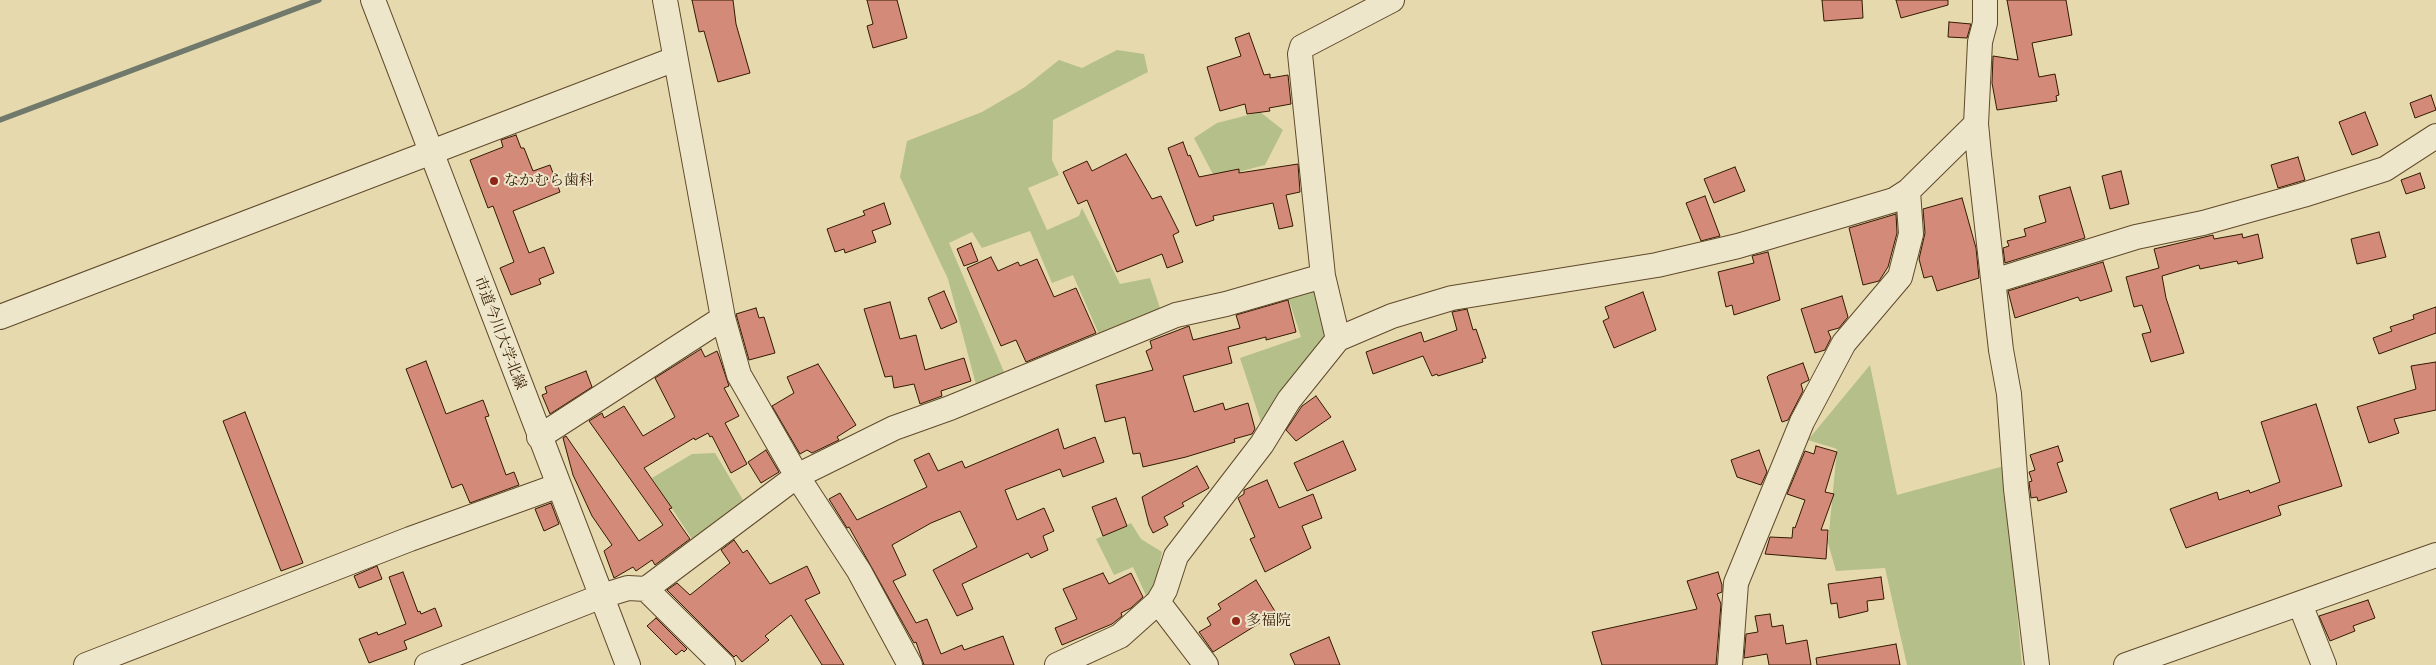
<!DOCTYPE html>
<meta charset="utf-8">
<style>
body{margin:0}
canvas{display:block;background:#e5d9ad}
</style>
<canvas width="2436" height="665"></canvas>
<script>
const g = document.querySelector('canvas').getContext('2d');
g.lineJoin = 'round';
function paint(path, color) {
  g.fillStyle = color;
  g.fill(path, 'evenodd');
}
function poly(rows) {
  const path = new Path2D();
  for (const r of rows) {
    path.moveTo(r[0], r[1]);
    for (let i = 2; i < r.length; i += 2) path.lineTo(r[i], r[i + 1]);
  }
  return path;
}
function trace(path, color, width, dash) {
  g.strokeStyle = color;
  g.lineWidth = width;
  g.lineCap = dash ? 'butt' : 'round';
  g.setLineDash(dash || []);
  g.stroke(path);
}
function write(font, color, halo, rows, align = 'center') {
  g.font = font + ' "Libre Caslon Text","Noto Serif JP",serif';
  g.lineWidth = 4;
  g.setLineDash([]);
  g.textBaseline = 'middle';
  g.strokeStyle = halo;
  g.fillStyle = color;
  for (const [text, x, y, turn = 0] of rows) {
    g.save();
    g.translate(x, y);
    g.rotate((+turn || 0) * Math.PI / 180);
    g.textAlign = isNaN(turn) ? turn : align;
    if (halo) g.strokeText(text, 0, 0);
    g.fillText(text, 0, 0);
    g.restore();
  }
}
const green = poly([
 [1117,50,1144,54,1148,72,1053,120,1052,160,1059,175,1028,188,1047,230,1079,216,1082,208,1120,284,1150,278,1162,314,1102,341,1073,275,1052,283,1030,231,982,248,972,232,949,243,1007,379,978,392,948,279,900,177,907,141,982,112,1025,87,1059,60,1082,68],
 [1260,112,1283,130,1265,165,1215,178,1194,138,1217,123],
 [1317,289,1330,343,1263,428,1240,358,1301,337,1288,297],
 [1870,365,1897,495,2004,466,2022,665,1907,665,1885,568,1836,571,1828,543,1837,449,1808,440],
 [715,453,743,500,692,539,652,478,692,454],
 [1131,523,1141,539,1162,552,1154,589,1148,600,1133,567,1114,575,1096,539]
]);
const stream = poly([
 [0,120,319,0]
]);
const building = poly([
 [692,0,733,0,736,24,750,73,718,82,704,31,699,32,692,0],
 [867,0,897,0,907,38,873,48,867,26,873,24,867,0],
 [1822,0,1862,0,1863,18,1824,21,1822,0],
 [1896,0,1948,0,1948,5,1901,18,1896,0],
 [2007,0,2066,0,2072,35,2032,43,2039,77,2055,74,2059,95,2056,96,2057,101,1997,110,1992,83,1993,56,2018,60,2007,0],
 [1949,22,1971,24,1967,38,1948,37,1949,22],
 [1249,33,1264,75,1270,74,1270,78,1288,75,1291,104,1269,108,1270,111,1247,114,1245,104,1220,111,1207,67,1241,56,1235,38,1249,33],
 [2431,95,2436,110,2415,118,2410,103,2431,95],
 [2365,112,2378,145,2352,155,2339,122,2365,112],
 [516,135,521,148,524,148,533,171,550,165,560,192,513,211,529,253,544,247,554,273,539,279,541,284,511,295,500,268,514,262,493,206,488,208,470,160,503,147,501,140,516,135],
 [1183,142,1188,156,1190,155,1199,177,1239,169,1239,173,1298,164,1300,192,1286,195,1293,226,1279,229,1273,203,1213,216,1214,220,1196,226,1168,148,1183,142],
 [1126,154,1152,199,1161,196,1179,232,1173,235,1183,262,1167,268,1162,254,1117,272,1087,200,1078,204,1063,172,1087,161,1092,171,1126,154],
 [2298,157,2305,180,2278,188,2271,165,2298,157],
 [1735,167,1745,191,1714,203,1704,179,1735,167],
 [2121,171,2129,204,2110,209,2102,176,2121,171],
 [2420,173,2425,188,2406,194,2401,180,2420,173],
 [2070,187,2085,238,2005,263,2003,248,2009,246,2007,241,2026,236,2024,229,2046,222,2039,196,2070,187],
 [1705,196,1720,236,1701,241,1686,203,1705,196],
 [1962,198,1976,248,1979,278,1937,291,1932,276,1924,278,1919,259,1925,233,1923,209,1962,198],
 [884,203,891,224,872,231,876,242,845,253,844,249,835,252,827,229,865,215,863,211,884,203],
 [1896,214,1897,233,1888,267,1879,281,1863,285,1849,228,1896,214],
 [2379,232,2386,257,2357,264,2351,239,2379,232],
 [2242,234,2243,238,2258,234,2263,258,2238,264,2237,261,2200,269,2199,265,2162,276,2166,298,2184,353,2151,362,2142,334,2151,332,2142,305,2134,307,2126,277,2159,268,2154,249,2213,235,2214,239,2242,234],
 [971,243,978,261,964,266,957,249,971,243],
 [1768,252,1780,300,1734,315,1732,305,1726,307,1718,272,1754,263,1752,256,1768,252],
 [991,257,998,271,1018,262,1020,266,1037,259,1054,297,1076,288,1096,333,1026,362,1016,340,1001,346,967,268,991,257],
 [2103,262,2112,291,2080,301,2078,297,2015,318,2008,291,2103,262],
 [944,291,957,322,941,329,928,298,944,291],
 [1643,292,1656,330,1614,348,1603,321,1609,318,1605,307,1643,292],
 [1842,296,1848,317,1839,328,1828,331,1831,338,1825,350,1815,353,1801,309,1842,296],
 [1288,300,1296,332,1266,340,1266,337,1228,347,1232,363,1183,376,1194,412,1223,403,1225,410,1248,403,1255,429,1252,434,1234,439,1235,442,1186,457,1143,467,1140,453,1133,454,1125,417,1105,422,1096,385,1153,370,1146,351,1152,348,1150,341,1189,326,1193,340,1240,328,1236,315,1288,300],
 [890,302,900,339,916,335,925,370,964,358,971,381,941,391,942,396,920,404,914,384,894,388,892,376,885,377,864,309,890,302],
 [2436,307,2436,333,2379,354,2373,338,2392,331,2390,327,2414,319,2413,315,2436,307],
 [756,308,759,318,764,317,775,353,749,360,736,314,756,308],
 [1467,309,1473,330,1476,329,1486,358,1482,359,1483,362,1438,376,1437,374,1432,376,1423,356,1373,374,1366,352,1421,332,1424,342,1457,330,1452,312,1467,309],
 [701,349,705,357,717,351,719,356,729,386,724,388,739,416,725,423,747,464,731,473,712,436,710,437,708,433,695,440,694,438,644,468,672,508,669,509,690,539,655,565,652,560,636,571,633,567,614,578,604,551,612,545,592,516,573,475,563,438,566,436,639,541,663,525,589,421,602,413,604,418,624,406,643,436,675,417,655,378,701,349],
 [426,361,446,414,483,400,489,416,485,417,506,475,514,472,519,485,470,503,462,484,452,488,406,369,426,361],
 [2436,362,2436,410,2394,419,2399,433,2369,443,2357,407,2416,389,2411,366,2436,362],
 [1803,363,1809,380,1801,384,1803,391,1788,420,1782,422,1767,377,1769,375,1803,363],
 [818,364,856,425,837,437,839,440,812,453,807,450,800,454,772,406,794,393,787,377,818,364],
 [586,371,592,387,550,414,542,395,547,393,545,387,586,371],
 [1316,396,1331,417,1296,441,1286,430,1302,406,1316,396],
 [2316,404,2342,486,2278,506,2281,515,2186,548,2170,509,2217,492,2219,500,2249,490,2250,493,2280,482,2261,422,2316,404],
 [245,412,303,563,281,571,223,421,245,412],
 [1058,429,1064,449,1095,437,1104,462,1063,477,1060,469,1005,490,1017,520,1044,508,1054,531,1043,536,1048,550,1031,558,1028,553,962,584,973,609,957,616,933,570,977,547,960,511,931,523,892,545,906,575,893,581,916,623,927,619,941,654,962,645,964,650,1003,636,1014,665,924,665,916,642,914,643,849,527,847,528,829,499,840,493,857,520,927,487,914,460,929,453,938,471,962,461,965,468,1058,429],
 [1343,441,1356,470,1307,491,1294,463,1343,441],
 [1816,446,1837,452,1825,492,1834,494,1821,530,1828,530,1826,559,1765,554,1770,537,1792,538,1793,527,1795,528,1805,500,1787,494,1805,451,1814,454,1816,446],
 [2058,446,2063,461,2057,463,2067,492,2038,501,2037,497,2031,498,2029,482,2032,481,2029,472,2035,470,2030,455,2058,446],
 [766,450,779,472,761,483,748,462,766,450],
 [1759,450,1767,472,1761,485,1737,477,1731,460,1759,450],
 [1197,466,1209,488,1182,503,1184,506,1164,517,1168,525,1153,533,1149,525,1142,497,1197,466],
 [1267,480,1279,508,1313,494,1322,518,1302,526,1311,548,1265,572,1250,539,1255,537,1238,498,1244,494,1244,490,1267,480],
 [1116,498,1127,526,1103,536,1092,507,1116,498],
 [551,503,559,524,544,531,535,509,551,503],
 [734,540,743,553,747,550,770,584,807,566,820,593,805,600,844,665,822,665,791,615,765,636,769,640,742,662,736,655,734,657,667,590,677,583,690,595,730,563,721,550,734,540],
 [377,566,382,579,359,588,354,576,377,566],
 [403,572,418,612,420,611,421,614,435,608,442,626,404,641,407,649,369,663,359,639,377,632,378,635,406,624,389,577,403,572],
 [1718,572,1722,585,1722,592,1717,594,1721,604,1716,665,1602,665,1592,632,1697,609,1687,581,1718,572],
 [1103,573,1109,584,1131,573,1143,597,1131,608,1121,613,1122,616,1112,624,1062,645,1055,628,1077,619,1063,589,1103,573],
 [1881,577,1884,599,1867,601,1868,611,1839,618,1837,603,1831,604,1828,584,1881,577],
 [1256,580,1276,613,1213,652,1199,632,1211,625,1207,618,1221,609,1218,604,1256,580],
 [2368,600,2375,618,2353,626,2355,631,2330,641,2319,616,2368,600],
 [1770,614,1772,627,1783,625,1786,644,1807,640,1811,665,1769,665,1767,654,1744,658,1746,634,1758,632,1755,616,1770,614],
 [656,618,687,649,684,652,682,650,676,655,647,626,656,618],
 [1329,637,1340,665,1295,665,1290,654,1329,637],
 [1896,644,1900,665,1817,665,1816,658,1896,644]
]);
const minor = poly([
 [373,0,628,665],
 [665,0,723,318,739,375,797,476,859,571,910,665],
 [1985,0,1985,23,1980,42,1976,124,1979,155,2001,350,2009,394,2016,489,2037,665],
 [1994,281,2136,237,2203,223,2303,195,2385,169,2436,136],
 [0,317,675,59],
 [1338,339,1323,276,1300,54,1302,47,1392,0],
 [539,437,723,318],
 [646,589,723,665],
 [1158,602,1206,665],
 [2300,604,2324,665],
 [86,665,410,539,557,486],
 [427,665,602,596,628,588,646,589,797,476,894,428,950,408,1176,315,1226,304,1323,276],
 [1057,665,1120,636,1158,602,1165,590,1176,556,1262,444,1289,400,1338,339,1392,316,1452,298,1657,265,1738,246,1894,200,1908,191,1976,124],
 [1730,665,1736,583,1802,422,1844,343,1900,277,1911,234,1908,191],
 [2126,665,2436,555]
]);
const markers = [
 [494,181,5,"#8f2418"],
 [1236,621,5,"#8f2418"]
];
const poiNames = [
 ["なかむら歯科",504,181],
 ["多福院",1246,621]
];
const streetNames = [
 ["市道今川大学北線",500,333,69]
];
paint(green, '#b5bf8a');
trace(stream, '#70796b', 5.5);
paint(building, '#d48a79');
trace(building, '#331a00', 1);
trace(minor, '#604a2b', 26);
trace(minor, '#eee6ca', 24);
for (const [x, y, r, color] of markers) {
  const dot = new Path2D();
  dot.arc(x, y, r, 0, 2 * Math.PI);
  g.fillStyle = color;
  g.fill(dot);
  trace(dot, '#eee6ca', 2);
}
write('15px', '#331a00', '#eee6ca', poiNames, 'left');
write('15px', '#331a00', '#eee6ca', streetNames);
</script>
